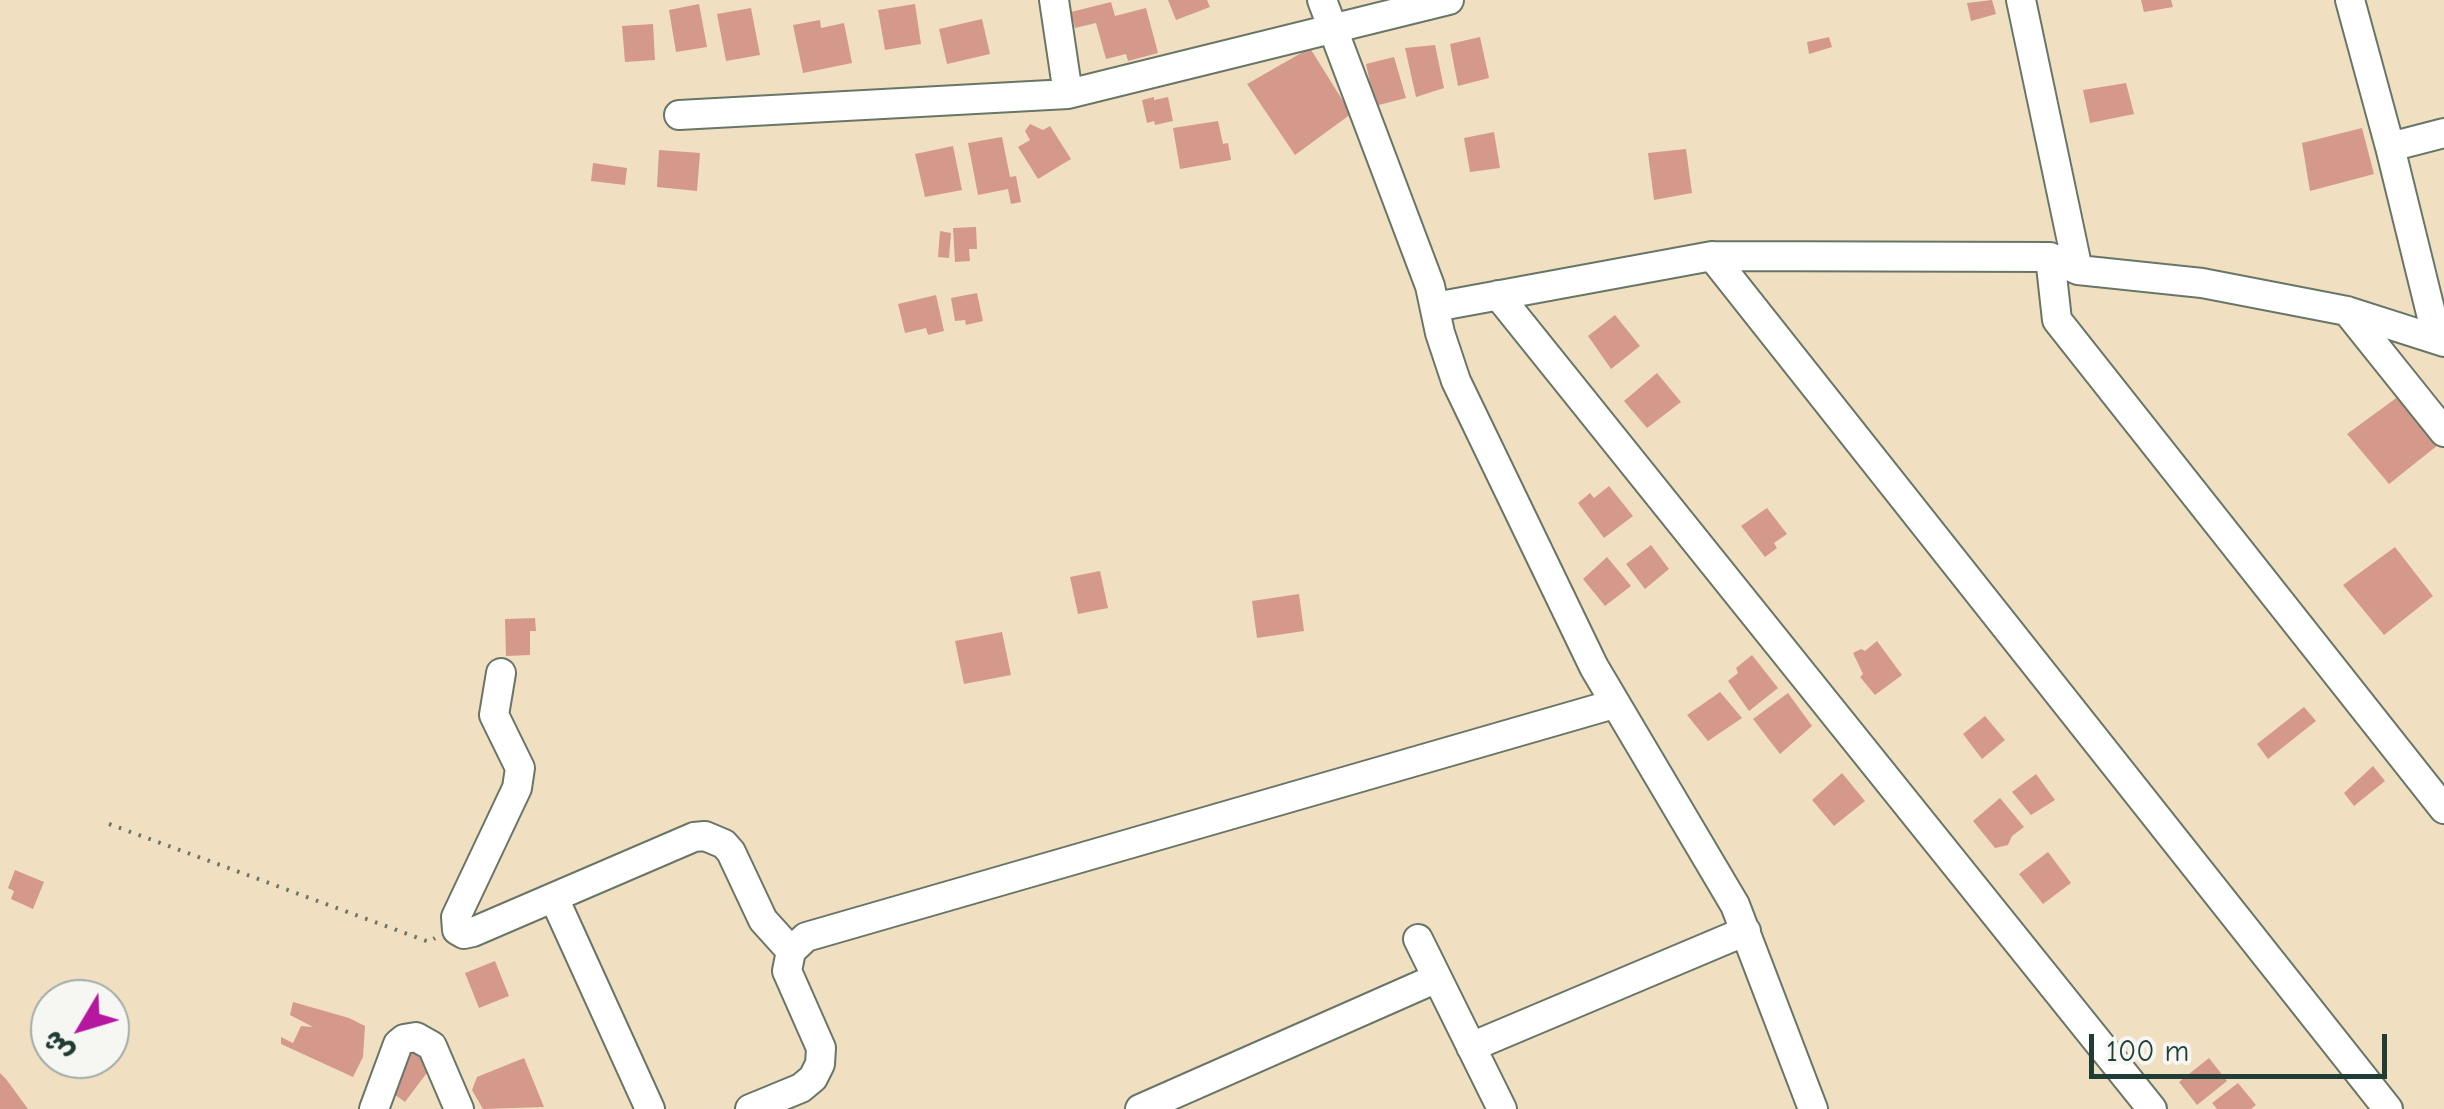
<!DOCTYPE html>
<meta charset="utf-8">
<style>
body{margin:0}
#map{position:relative;width:2444px;height:1109px;overflow:hidden;background:#f1dfc2;font-family:"Comic Neue","Playpen Sans Arabic",sans-serif}
canvas{display:block}
.north{position:absolute;left:30px;top:979px;width:100px;height:100px;box-sizing:border-box;background:#f6f6f2;border:2px solid #a0aca6;border-radius:50%;rotate:232deg;font-size:28px;font-weight:700;line-height:40px;text-align:center;color:#1f3d34}
.north::after{content:'';display:block;margin:auto;width:35px;height:45px;background:#b5179e;clip-path:polygon(50% 0,100% 100%,50% 72%,0 100%)}
.scale{position:absolute;left:2089px;top:1034px;width:298px;height:45px;box-sizing:border-box;border:5px solid #1f3d34;border-top:0;padding-left:12px;font-size:30px;line-height:35px;white-space:nowrap;color:#1f3d34;-webkit-text-stroke:8px #f6f6f2;paint-order:stroke}
</style>
<div id="map">
<canvas width="2444" height="1109"></canvas>
<div class="north">ش</div>
<div class="scale">100 m</div>
</div>
<script>
const g = document.querySelector('canvas').getContext('2d');
g.lineJoin = 'round';
function paint(path, color) {
  g.fillStyle = color;
  g.fill(path, 'evenodd');
}
function poly(rows) {
  const path = new Path2D();
  for (const r of rows) {
    path.moveTo(r[0], r[1]);
    for (let i = 2; i < r.length; i += 2) path.lineTo(r[i], r[i + 1]);
  }
  return path;
}
function trace(path, color, width, dash) {
  g.strokeStyle = color;
  g.lineWidth = width;
  g.lineCap = dash ? 'butt' : 'round';
  g.setLineDash(dash || []);
  g.stroke(path);
}
const building = poly([
 [1168,0,1207,0,1210,7,1176,20],
 [1992,0,1996,14,1971,21,1967,3],
 [2141,0,2171,0,2173,7,2144,12],
 [1111,2,1115,16,1146,8,1158,53,1128,61,1126,54,1106,59,1096,23,1075,28,1071,12],
 [699,4,707,47,676,52,669,10],
 [915,4,921,44,885,50,878,10],
 [751,8,760,55,726,61,717,14],
 [982,19,990,54,947,64,939,29],
 [820,20,821,28,844,23,852,63,803,73,793,25],
 [653,24,655,60,625,62,622,26],
 [1480,37,1489,78,1458,86,1450,44],
 [1829,37,1832,47,1809,54,1807,42],
 [1435,45,1444,88,1416,97,1405,48],
 [1310,48,1351,114,1295,155,1247,84],
 [1394,57,1406,98,1375,106,1366,64],
 [2126,83,2134,114,2090,123,2083,90],
 [1154,97,1154,100,1168,97,1173,121,1155,125,1154,121,1147,123,1142,100],
 [1218,121,1223,144,1228,143,1231,160,1180,169,1173,128],
 [1030,124,1043,130,1050,126,1071,159,1038,179,1018,147,1030,140,1025,131],
 [2362,128,2374,174,2310,191,2302,143],
 [1494,132,1500,168,1470,172,1464,138],
 [1002,137,1010,177,1016,176,1021,202,1011,204,1008,189,978,195,968,143],
 [953,146,962,190,925,197,915,154],
 [1686,149,1692,193,1654,200,1648,153],
 [659,150,700,153,697,191,657,187],
 [593,163,627,168,625,185,591,181],
 [976,227,977,249,969,249,970,261,955,262,953,228],
 [940,231,951,233,949,258,938,257],
 [977,293,983,321,966,325,965,320,955,321,951,298],
 [936,295,944,331,928,335,926,328,905,333,898,304],
 [1615,315,1640,346,1611,369,1588,336],
 [1657,373,1681,402,1647,428,1624,401],
 [2399,396,2438,445,2389,484,2347,434],
 [1609,486,1633,516,1604,538,1578,503,1590,493,1594,498],
 [1767,508,1787,534,1774,543,1777,548,1765,557,1741,526],
 [1651,545,1669,569,1645,589,1626,564],
 [2395,547,2433,596,2384,635,2343,585],
 [1607,557,1631,586,1605,606,1583,579],
 [1100,571,1108,608,1078,614,1070,577],
 [1299,594,1304,631,1257,638,1252,601],
 [535,618,536,631,530,631,530,655,506,656,505,619],
 [1002,632,1011,675,964,684,955,641],
 [1877,641,1902,675,1875,695,1860,677,1863,674,1853,653,1861,649,1865,651],
 [1752,655,1778,688,1749,711,1728,681,1738,673,1736,668],
 [1720,692,1742,718,1708,741,1687,715],
 [1788,693,1812,726,1780,754,1753,719],
 [2304,707,2316,721,2268,759,2257,744],
 [1985,716,2005,740,1982,759,1963,734],
 [2373,766,2385,781,2354,806,2344,793],
 [1842,773,1865,801,1834,826,1812,800],
 [2036,774,2055,800,2031,815,2012,792],
 [2000,798,2024,827,2012,836,2008,845,1995,848,1973,821],
 [2048,852,2071,883,2043,904,2019,874],
 [15,870,44,882,33,909,11,899,14,891,8,888],
 [495,961,509,996,479,1008,465,973],
 [293,1002,349,1018,365,1026,363,1057,353,1077,281,1044,281,1037,293,1043,301,1026,313,1027,290,1015],
 [412,1052,432,1066,405,1102,386,1088],
 [524,1058,544,1107,483,1109,472,1090,477,1077],
 [2209,1058,2227,1081,2197,1105,2179,1082],
 [0,1073,6,1079,28,1109,0,1109],
 [2238,1083,2256,1105,2251,1109,2217,1109,2212,1103]
]);
const path = poly([
 [109,824,429,942,435,938]
]);
const minor = poly([
 [1054,0,1068,94],
 [1322,0,1430,286,1440,333,1456,381,1594,667,1735,905,1813,1109],
 [2021,0,2078,270],
 [2350,0,2390,147,2437,338],
 [679,115,1068,94,1449,0],
 [2390,147,2444,133],
 [1712,256,2388,1109],
 [2050,257,2057,320,2444,809],
 [1498,295,2152,1109],
 [1435,307,1712,256,2050,257,2078,270,2202,283,2347,311,2444,342],
 [2347,311,2444,432],
 [501,673,494,715,520,768,517,788,456,917,457,930,464,934,473,932,694,837,705,836,724,844,731,852,763,920,791,951],
 [554,898,650,1109],
 [1418,939,1502,1109],
 [1471,1047,1746,931],
 [374,1109,398,1044,404,1039,416,1037,432,1046,459,1109],
 [750,1109,801,1088,813,1078,820,1064,821,1048,787,971,791,951,806,937,1614,704],
 [1140,1109,1437,978]
]);
paint(building, '#d5998b');
trace(minor, '#687666', 32);
trace(path, '#687666', 4, [2.5, 8]);
trace(minor, '#fff', 28);
</script>
